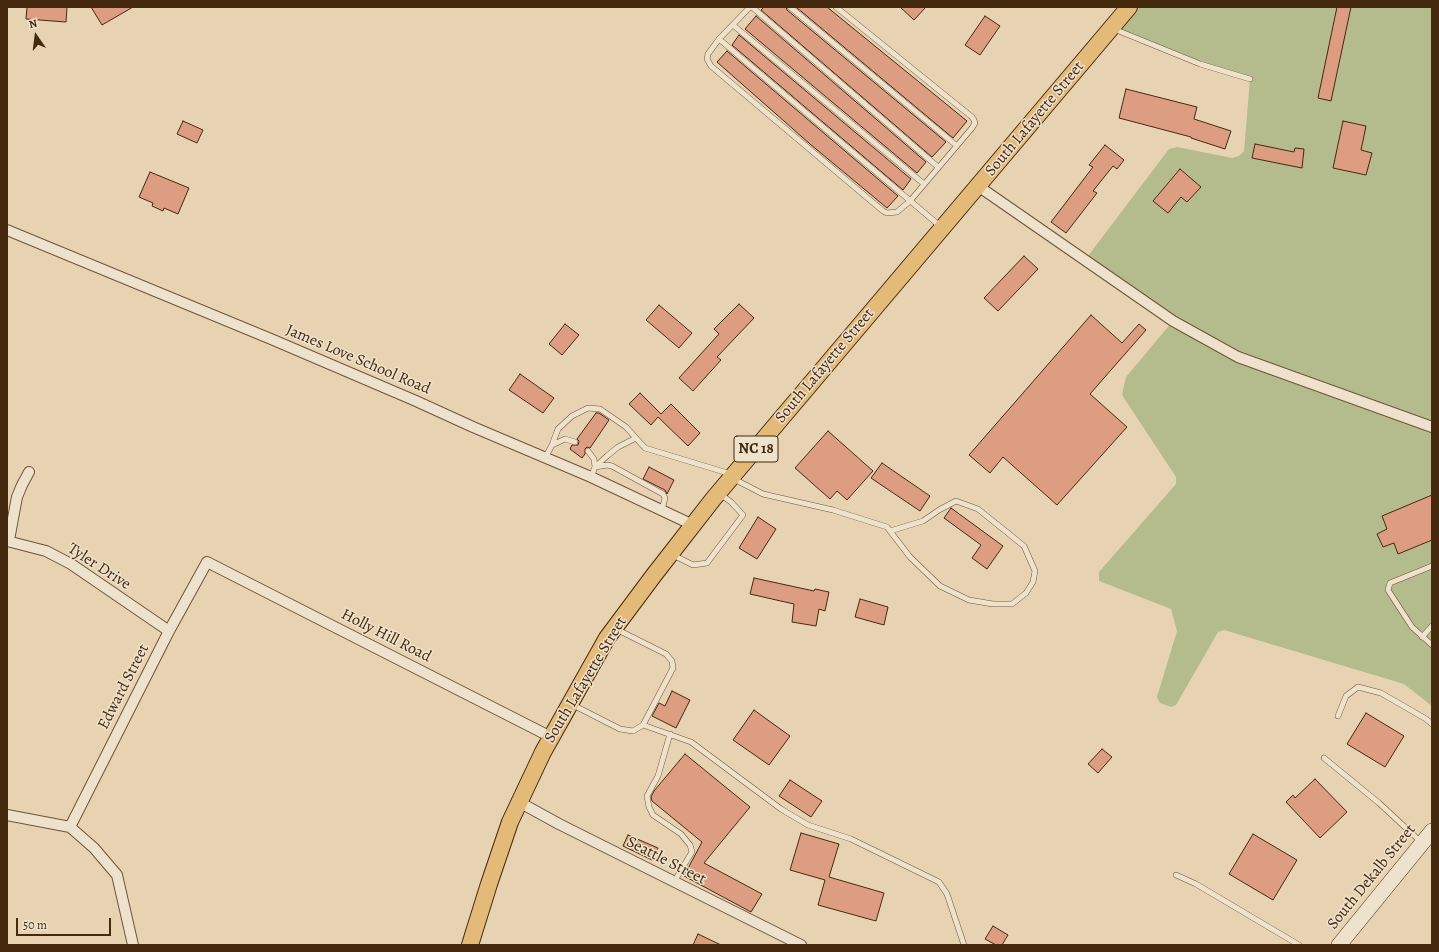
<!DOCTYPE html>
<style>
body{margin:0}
#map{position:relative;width:1439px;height:952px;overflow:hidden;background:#e7d3b2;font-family:Alegreya,serif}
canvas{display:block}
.frame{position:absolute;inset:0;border:8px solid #45290e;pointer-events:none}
.north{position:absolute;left:16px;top:16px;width:40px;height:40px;-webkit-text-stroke:3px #efe2cd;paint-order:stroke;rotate:346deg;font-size:11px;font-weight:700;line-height:16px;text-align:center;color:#45290e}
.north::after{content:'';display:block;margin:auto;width:14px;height:18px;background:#45290e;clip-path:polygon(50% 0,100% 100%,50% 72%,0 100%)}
.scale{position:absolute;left:16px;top:918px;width:95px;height:18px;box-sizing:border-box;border:2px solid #45290e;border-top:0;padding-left:5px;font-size:12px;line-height:14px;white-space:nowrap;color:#45290e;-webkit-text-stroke:3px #efe2cd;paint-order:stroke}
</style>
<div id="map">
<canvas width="1439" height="952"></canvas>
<div class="frame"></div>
<div class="north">N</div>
<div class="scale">50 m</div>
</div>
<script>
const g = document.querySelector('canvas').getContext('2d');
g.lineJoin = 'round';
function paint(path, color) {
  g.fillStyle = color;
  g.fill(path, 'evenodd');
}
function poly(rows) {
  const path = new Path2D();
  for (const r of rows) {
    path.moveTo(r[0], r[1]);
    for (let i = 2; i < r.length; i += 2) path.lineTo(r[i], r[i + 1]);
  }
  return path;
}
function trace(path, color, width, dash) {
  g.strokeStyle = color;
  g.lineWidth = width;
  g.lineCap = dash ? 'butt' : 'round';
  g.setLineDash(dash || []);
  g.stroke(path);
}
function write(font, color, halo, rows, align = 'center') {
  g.font = font + ' Alegreya,serif';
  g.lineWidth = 3;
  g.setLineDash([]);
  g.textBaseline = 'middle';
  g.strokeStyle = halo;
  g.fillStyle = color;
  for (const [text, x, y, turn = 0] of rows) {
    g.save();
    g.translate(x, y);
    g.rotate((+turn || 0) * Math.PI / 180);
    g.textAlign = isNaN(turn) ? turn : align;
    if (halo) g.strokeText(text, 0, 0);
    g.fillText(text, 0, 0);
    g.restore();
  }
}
const green = poly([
 [1129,7,1432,7,1432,706,1404,684,1224,630,1218,632,1176,705,1171,707,1160,703,1157,697,1177,631,1171,609,1099,581,1099,572,1176,484,1176,477,1122,395,1126,377,1173,321,1085,260,1169,149,1177,147,1232,158,1239,156,1244,151,1250,79,1200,64,1112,27]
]);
const building = poly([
 [27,7,67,7,66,22,26,19,27,7],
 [91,7,133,7,102,25,91,7],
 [764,7,786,7,787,10,946,142,932,157,761,10,764,7],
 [796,7,827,7,967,121,953,138,796,7],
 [900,7,926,7,914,20,900,7],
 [1337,7,1351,7,1331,101,1318,98,1337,7],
 [756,16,926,162,917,173,745,29,756,16],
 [985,16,1000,26,980,55,965,45,985,16],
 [739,35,911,179,903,190,732,45,739,35],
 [727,51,898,196,887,208,810,144,717,62,727,51],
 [1126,89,1197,107,1194,119,1231,131,1225,149,1191,138,1191,137,1119,118,1126,89],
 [183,121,203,130,197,143,177,134,183,121],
 [1343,121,1366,126,1361,150,1372,153,1366,175,1333,168,1343,121],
 [1255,144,1294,152,1295,148,1304,149,1302,168,1252,158,1255,144],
 [1105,145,1124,160,1117,169,1113,166,1093,191,1097,193,1066,233,1051,222,1093,167,1089,165,1105,145],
 [1180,169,1201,187,1187,202,1181,197,1168,213,1153,201,1180,169],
 [150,172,189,188,178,214,164,208,163,211,152,206,153,203,139,197,150,172],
 [1024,256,1038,269,998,311,984,298,1024,256],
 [739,304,754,318,717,357,721,360,693,391,679,378,719,334,714,329,739,304],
 [659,305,692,333,679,348,646,320,659,305],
 [1091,315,1122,343,1139,324,1146,330,1090,394,1127,427,1057,505,1003,457,990,473,969,455,1091,315],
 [565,324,579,335,562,355,549,344,565,324],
 [520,374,554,398,543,413,509,390,520,374],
 [640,393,661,414,671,404,700,433,688,446,658,417,651,425,629,404,640,393],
 [596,413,599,413,609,420,590,448,587,447,585,449,585,454,582,458,570,449,572,445,578,445,579,441,577,439,596,413],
 [828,431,873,471,847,500,837,491,830,499,795,468,828,431],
 [882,463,930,496,920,511,871,478,882,463],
 [649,467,674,480,667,494,665,490,643,479,649,467],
 [1432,495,1432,540,1398,554,1394,543,1383,547,1377,534,1387,529,1382,516,1432,495],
 [951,508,1003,546,987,569,972,558,981,545,944,518,951,508],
 [758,517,776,529,757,559,739,548,758,517],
 [754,578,814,591,815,589,829,592,825,611,819,609,816,626,792,622,794,604,750,594,754,578],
 [860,599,888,607,884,625,855,617,860,599],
 [672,691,690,700,676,728,652,716,659,703,665,706,672,691],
 [754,710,790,736,769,765,733,740,754,710],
 [1366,713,1404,736,1385,767,1347,744,1366,713],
 [1102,749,1112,757,1098,773,1088,764,1102,749],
 [685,754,750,807,704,863,762,894,751,912,684,876,702,842,652,801,651,797,654,791,685,754],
 [1315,779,1347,812,1320,838,1286,802,1293,795,1295,798,1315,779],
 [790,780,822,801,811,817,779,796,790,780],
 [801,833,839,844,829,877,884,893,876,921,818,905,825,880,790,870,801,833],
 [1253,834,1297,860,1273,900,1229,874,1253,834],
 [628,835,658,848,652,860,623,846,628,835],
 [993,926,1008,935,1002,945,996,945,985,939,993,926],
 [698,934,721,945,693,945,698,934]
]);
const lane = poly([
 [750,7,719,39,708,54,707,59,711,66,883,211,887,213,897,212,910,201,972,128,975,123,974,120,972,117,836,7],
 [752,7,938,167],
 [790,7,957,146],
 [733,25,924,184],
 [1114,29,1200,64,1250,79],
 [719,39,940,226],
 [552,445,565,439,575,442],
 [588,451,594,459,595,467],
 [545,458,552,445,558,429,572,416,588,408,600,409,626,427,645,448,731,474],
 [595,467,607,465,612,466,663,494,665,498,662,510],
 [591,477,595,467,607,456,618,447,636,438],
 [734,479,763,494,833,510,887,527,890,531,910,557,940,586,969,600,993,604,1012,604,1026,593,1033,582,1035,571,1024,546,978,509,956,501,939,510,923,521,890,531],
 [673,555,693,565,707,563,743,515,731,502,720,494],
 [1432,566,1390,583,1388,590,1412,627,1432,645],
 [616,629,666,654,672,661,673,668,643,725],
 [1422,637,1432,626],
 [571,704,620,729,633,731,643,725,691,742,781,809,808,825,851,839,939,882,947,894,964,945],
 [1338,716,1346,696,1358,687,1381,693,1426,719,1432,724],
 [670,734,658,776,647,796,649,807,653,815,681,834,690,845,692,852,674,882],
 [1324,758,1379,803,1421,842],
 [1176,875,1196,884,1299,945]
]);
const street = poly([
 [978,186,1173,321,1238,357,1432,427],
 [7,230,271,339,416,401,473,427,591,477,693,525],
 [9,540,17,497,22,485,29,472],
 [7,541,46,551,71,564,169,631],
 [519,802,559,824,801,945],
 [7,815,70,827,94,848,117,875,133,945],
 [70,827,169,631,207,562,551,737]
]);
const secondary = poly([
 [1339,945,1432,831]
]);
const primary = poly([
 [470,945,489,884,510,822,543,752,607,638,654,575,714,498,1129,7]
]);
const shields = [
 [756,449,44]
];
const shieldNames = [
 ["NC 18",756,449]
];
const streetNames = [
 ["South Lafayette Street",1035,119,-50],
 ["James Love School Road",358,360,23],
 ["South Lafayette Street",825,366,-50],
 ["Tyler Drive",99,567,33],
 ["Holly Hill Road",386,636,27],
 ["South Lafayette Street",586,680,-59],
 ["Edward Street",124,687,-63],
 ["Seattle Street",666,861,27],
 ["South Dekalb Street",1372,877,-51]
];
paint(green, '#b4bc8d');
paint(building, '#dd9d82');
trace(building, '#45290e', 1);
trace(lane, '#6e5437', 6);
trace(street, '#6e5437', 12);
trace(secondary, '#45290e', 16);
trace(primary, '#45290e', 18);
trace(lane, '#efe2cd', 5);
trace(street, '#efe2cd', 10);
trace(secondary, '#efe2cd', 15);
trace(primary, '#e4ba79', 16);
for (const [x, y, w] of shields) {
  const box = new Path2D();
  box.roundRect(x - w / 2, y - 13, w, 26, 3);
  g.fillStyle = '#efe2cd';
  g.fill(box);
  trace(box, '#45290e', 1);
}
write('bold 15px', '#45290e', null, shieldNames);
write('16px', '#45290e', '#efe2cd', streetNames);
</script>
